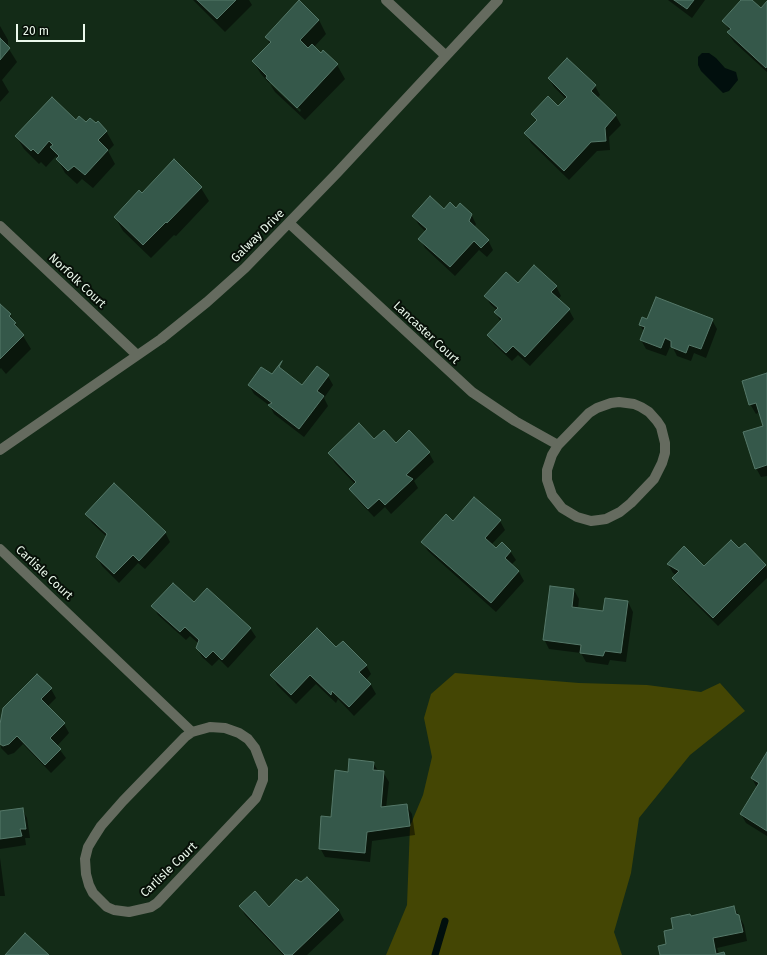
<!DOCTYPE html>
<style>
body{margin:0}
#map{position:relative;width:767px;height:955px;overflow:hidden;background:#132b17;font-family:"Fira Sans",sans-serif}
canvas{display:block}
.scale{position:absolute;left:16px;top:24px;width:69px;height:18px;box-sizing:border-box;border:2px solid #ebf9ec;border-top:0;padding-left:5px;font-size:12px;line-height:14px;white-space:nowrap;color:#ebf9ec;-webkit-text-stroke:3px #071008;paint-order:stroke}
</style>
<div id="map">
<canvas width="767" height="955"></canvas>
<div class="scale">20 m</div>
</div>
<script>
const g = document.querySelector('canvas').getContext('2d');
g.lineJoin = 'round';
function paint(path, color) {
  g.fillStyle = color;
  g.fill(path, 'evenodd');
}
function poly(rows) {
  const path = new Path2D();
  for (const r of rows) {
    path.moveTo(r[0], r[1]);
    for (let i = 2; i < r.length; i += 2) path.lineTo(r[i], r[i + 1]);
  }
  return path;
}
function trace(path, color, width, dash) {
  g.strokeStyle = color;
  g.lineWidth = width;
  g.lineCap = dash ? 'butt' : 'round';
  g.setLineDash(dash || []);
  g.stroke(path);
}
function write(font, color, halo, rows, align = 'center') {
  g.font = font + ' "Fira Sans",sans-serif';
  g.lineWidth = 4;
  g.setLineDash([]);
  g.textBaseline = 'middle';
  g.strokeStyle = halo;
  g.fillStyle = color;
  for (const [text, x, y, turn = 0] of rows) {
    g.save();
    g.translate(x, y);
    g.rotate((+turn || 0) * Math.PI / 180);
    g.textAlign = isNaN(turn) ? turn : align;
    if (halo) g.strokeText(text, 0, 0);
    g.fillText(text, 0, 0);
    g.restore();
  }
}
const green = poly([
 [455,673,579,683,647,685,701,692,720,683,745,711,690,755,639,818,631,873,614,932,622,955,386,955,407,905,410,826,423,795,432,757,424,718,431,694]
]);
const water = poly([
 [702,53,709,53,716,58,725,68,736,72,738,80,729,91,723,93,701,71,698,65,698,57]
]);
const shadow = poly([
 [193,0,249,0,252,5,225,32],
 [668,0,705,0,692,18],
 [742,0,750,0,761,10,767,3,767,72,734,42,728,33,730,31,723,21],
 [319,20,326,34,314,47,321,54,323,52,337,65,345,79,305,120,275,92,270,84,261,74,253,61,270,44,266,37],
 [268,79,301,110,300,112,270,84],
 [0,26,8,40,8,44,7,46,17,62,2,80,9,92,0,102],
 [549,78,595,86,600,95,597,98,616,116,621,125,609,137,610,150,597,151,569,180,531,143,526,133,537,122,533,114,558,107,566,99,554,87],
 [76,122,86,123,106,131,114,145,108,151,115,164,93,188,82,179,77,184,65,173,56,156,46,167,41,162,39,164,24,149,16,136],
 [201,188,209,201,176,236,174,235,151,258,123,231,115,217,142,194],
 [456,209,471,214,476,224,474,228,488,240,493,250,487,257,479,250,455,276,425,248,420,239,426,232,419,225,413,216],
 [518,284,556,286,561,296,558,299,569,310,574,319,530,366,518,355,512,361,494,344,489,335,501,322,495,312,497,310,491,305,485,296],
 [0,305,10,315,31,349,6,374,1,368,0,369],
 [648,320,712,320,717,329,706,358,694,353,691,361,677,356,673,348,670,347,666,356,646,349,641,340,644,332,640,325],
 [767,374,767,476,761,477,756,468,765,427,760,412,756,414,750,404],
 [272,376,303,386,328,376,333,385,324,398,328,406,304,437,274,414,270,406,254,394,249,385],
 [374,440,395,444,429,453,434,462,414,481,418,488,391,514,385,507,374,517,356,498,350,489,355,484,335,463,329,453],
 [86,514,165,532,170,542,145,569,138,563,119,583,102,566,97,557,107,537,92,523],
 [500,521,505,530,491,545,496,550,510,551,516,560,511,565,519,572,524,581,496,612,428,551,422,542,453,522],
 [739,550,765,565,767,569,767,578,718,626,679,587,674,578,676,575,673,573,668,564,704,568],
 [574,590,579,599,578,609,604,612,628,602,633,612,626,662,610,660,608,665,586,662,581,653,549,649,544,639],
 [194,603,250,628,256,637,228,668,219,659,212,666,202,657,197,648,198,643,190,636,186,640,158,615,153,606],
 [336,649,366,665,371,674,366,680,371,685,376,694,354,716,338,699,336,703,316,684,296,704,277,685,272,675],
 [51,689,56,698,47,707,64,724,69,733,57,746,66,758,51,773,23,744,14,753,8,755,1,748,0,725],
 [767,754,767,836,746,823,741,814,757,788,752,778],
 [373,763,379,772,383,772,389,782,386,808,406,805,412,814,415,835,372,841,370,862,325,857,320,848,349,773],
 [22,809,27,818,30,838,25,838,26,845,0,849,0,812],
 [0,858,5,896,0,896],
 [307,878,339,911,344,920,307,955,283,955,245,915,240,906,269,908],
 [734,907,744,925,747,941,717,948,719,954,725,955,661,955,675,930,690,918]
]);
const stream = poly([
 [435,955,445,921]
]);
const building = poly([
 [197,0,236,0,217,19,197,0],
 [299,0,319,20,300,40,308,48,312,44,321,53,323,50,338,64,297,108,266,78,267,76,252,61,271,42,265,37,299,0],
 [674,0,694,0,687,9,674,0],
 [741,0,752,0,761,8,767,1,767,66,766,68,727,32,731,29,722,21,741,0],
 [0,38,10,48,0,60,0,38],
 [567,58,596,85,591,91,616,115,605,128,606,141,591,142,564,171,524,133,537,120,531,114,548,96,558,106,567,97,548,78,567,58],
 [52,97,76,120,79,116,86,122,90,118,96,123,98,121,107,131,98,140,108,150,85,175,74,166,68,171,56,159,59,156,50,147,53,145,49,141,38,154,33,149,31,151,15,136,52,97],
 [174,159,202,187,167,223,166,222,143,245,114,217,139,190,142,193,174,159],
 [430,196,444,209,450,202,456,208,460,203,472,214,469,221,489,240,481,248,474,241,450,267,418,239,427,229,412,216,430,196],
 [534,265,557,286,551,292,570,309,525,357,513,346,506,353,487,335,502,319,494,312,498,308,484,296,506,272,518,283,534,265],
 [656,297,713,319,701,349,689,345,686,353,671,347,671,341,665,338,661,348,640,340,645,327,639,325,642,317,647,319,656,297],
 [0,304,11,314,9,316,16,323,14,324,24,335,0,359,0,304],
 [282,361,279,367,302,385,317,366,329,375,317,391,324,396,299,429,268,405,272,403,248,385,261,367,272,374,282,361],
 [767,373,767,465,755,469,743,432,763,426,756,403,749,405,742,381,767,373],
 [359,423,374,439,384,430,396,443,409,430,430,452,406,475,413,479,385,505,379,499,368,509,349,489,356,482,328,453,359,423],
 [114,483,166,532,139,561,133,555,114,574,96,557,107,534,85,514,114,483],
 [474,497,501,520,485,538,496,548,502,542,511,551,505,558,519,571,491,603,421,542,446,514,453,521,474,497],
 [731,540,739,548,745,543,766,565,713,618,672,578,679,571,667,564,684,546,704,566,731,540],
 [173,583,194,602,207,588,251,628,222,660,213,651,206,658,196,648,199,640,185,627,180,632,151,606,173,583],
 [550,586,574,589,572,607,603,611,605,598,628,601,621,653,605,651,603,656,580,653,581,645,543,640,550,586],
 [317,628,336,647,343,641,367,665,359,672,371,684,349,707,332,691,331,695,310,675,291,695,270,675,317,628],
 [37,674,52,688,41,699,65,723,50,738,61,749,45,765,17,736,9,744,3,746,0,744,0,724,3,708,37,674],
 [767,752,767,831,740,814,759,783,751,778,767,752],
 [349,759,374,762,373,770,384,771,381,807,407,804,410,826,367,832,365,853,319,849,321,816,331,817,335,770,348,772,349,759],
 [23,808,26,829,20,829,22,836,0,839,0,811,23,808],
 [307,877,339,910,292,955,285,955,239,906,255,891,269,907,296,879,301,882,307,877],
 [734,906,736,914,739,915,743,932,713,938,716,954,724,952,725,955,660,955,658,946,666,944,664,931,673,929,671,918,690,914,691,916,734,906],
 [25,933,49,955,5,955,25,933]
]);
const minor = poly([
 [386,0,446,56],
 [289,223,472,392,515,421,558,445],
 [0,226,137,355],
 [619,402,634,404,641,407,649,412,657,421,661,427,665,443,665,453,662,463,654,479,631,503,620,512,606,519,599,520,591,521,577,517,562,508,552,495,547,480,547,470,552,455,558,445,589,413,597,408,611,403,619,402],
 [0,450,161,339,207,302,245,268,337,173,498,0],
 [0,549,192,732],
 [210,727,225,728,239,733,248,739,255,748,263,769,263,780,256,798,157,903,151,907,129,912,114,910,107,907,93,893,89,885,86,874,85,859,88,847,94,837,101,826,123,801,185,737,192,732,210,727]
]);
const streetNames = [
 ["Galway Drive",258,236,-45],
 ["Norfolk Court",77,281,43],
 ["Lancaster Court",426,333,43],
 ["Carlisle Court",44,573,43],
 ["Carlisle Court",169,870,-44]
];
paint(green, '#444604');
paint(water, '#010f0d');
paint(shadow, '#0007');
trace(stream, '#010f0d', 7);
paint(building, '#35584a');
trace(building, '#557869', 1);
trace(minor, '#656b5f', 10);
write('12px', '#ebf9ec', '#071008', streetNames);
</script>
